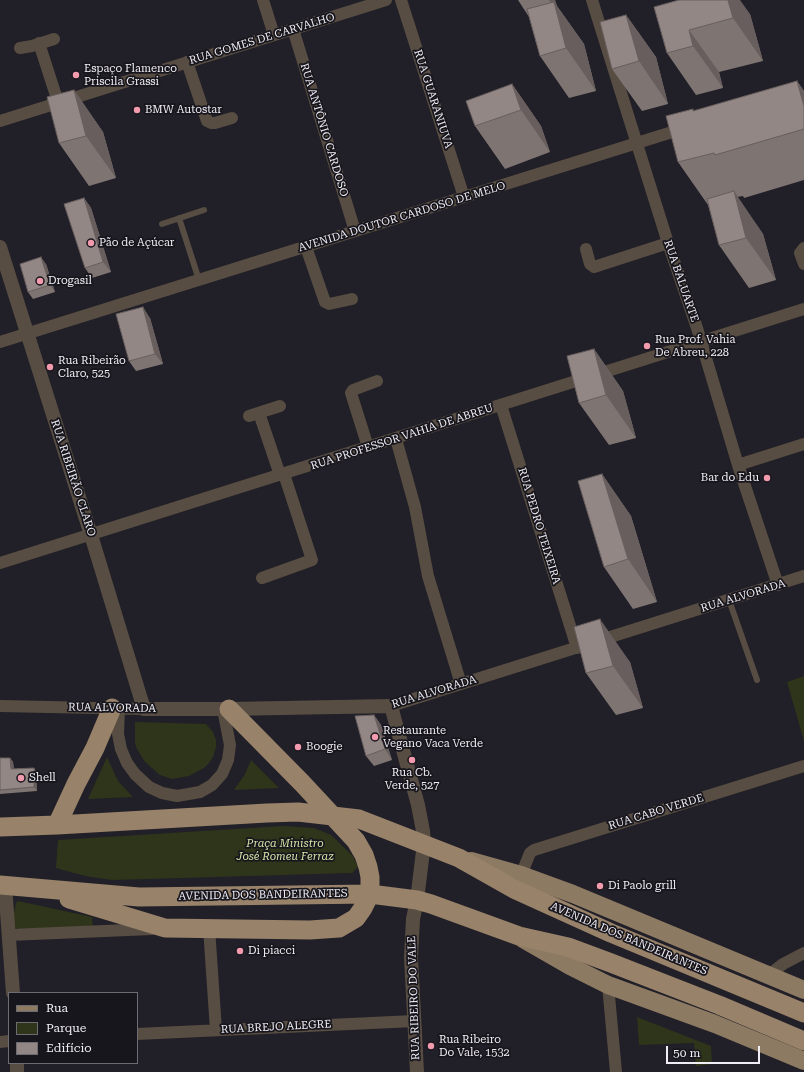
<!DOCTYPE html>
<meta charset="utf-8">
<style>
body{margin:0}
#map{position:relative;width:804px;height:1072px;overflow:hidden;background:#211f27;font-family:"Roboto Serif",serif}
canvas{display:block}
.legend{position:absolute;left:8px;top:992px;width:130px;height:72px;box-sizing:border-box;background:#18161d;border:1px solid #6e6c73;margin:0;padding:5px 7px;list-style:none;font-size:12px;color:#f0eef4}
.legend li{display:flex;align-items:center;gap:8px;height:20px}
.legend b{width:20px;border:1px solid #6e6c73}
.scale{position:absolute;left:666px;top:1046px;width:94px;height:18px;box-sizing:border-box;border:2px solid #f0eef4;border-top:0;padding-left:5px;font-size:12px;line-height:14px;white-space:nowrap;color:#f0eef4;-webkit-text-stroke:3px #18161d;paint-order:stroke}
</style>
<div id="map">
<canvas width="804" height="1072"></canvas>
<ul class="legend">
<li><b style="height:5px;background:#8d7a63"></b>Rua</li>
<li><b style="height:11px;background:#2f351a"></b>Parque</li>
<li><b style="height:11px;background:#938785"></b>Edifício</li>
</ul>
<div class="scale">50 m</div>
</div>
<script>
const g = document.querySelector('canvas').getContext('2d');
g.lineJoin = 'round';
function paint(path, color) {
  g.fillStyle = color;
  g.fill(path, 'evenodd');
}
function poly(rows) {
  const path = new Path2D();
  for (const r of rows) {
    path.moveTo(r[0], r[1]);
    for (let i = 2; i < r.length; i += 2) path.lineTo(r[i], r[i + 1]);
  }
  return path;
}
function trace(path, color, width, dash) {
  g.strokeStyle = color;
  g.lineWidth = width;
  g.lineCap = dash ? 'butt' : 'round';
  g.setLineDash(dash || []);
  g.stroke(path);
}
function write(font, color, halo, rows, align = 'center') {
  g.font = font + ' "Roboto Serif",serif';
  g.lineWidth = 3.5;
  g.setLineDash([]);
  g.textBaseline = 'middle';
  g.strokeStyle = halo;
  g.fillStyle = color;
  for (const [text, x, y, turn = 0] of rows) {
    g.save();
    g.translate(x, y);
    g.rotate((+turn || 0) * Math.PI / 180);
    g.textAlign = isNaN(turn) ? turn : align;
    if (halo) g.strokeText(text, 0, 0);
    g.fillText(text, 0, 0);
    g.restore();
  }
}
const green = poly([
 [804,676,804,741,787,682],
 [135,722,206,724,213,732,216,740,216,747,213,757,209,763,204,768,189,776,172,779,160,775,145,762,137,749,135,743],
 [107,757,118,781,133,797,88,799],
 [251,760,279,788,234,790,245,774],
 [283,826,314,828,331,835,353,856,358,867,352,873,112,880,85,876,56,868,58,840],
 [18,901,92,917,93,928,19,929,14,927,14,913,16,903],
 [637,1017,711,1046,712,1064,696,1066,694,1043,639,1045]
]);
const service = poly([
 [179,218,199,280],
 [162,224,204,210],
 [729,600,757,680]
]);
const minor = poly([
 [263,0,274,35],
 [401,0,464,197],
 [592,0,668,243,697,328,738,465,778,585],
 [293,29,355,231],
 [39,43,58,102],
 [20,48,32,46,54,39],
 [187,62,207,121,211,123,215,123,232,118],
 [0,121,386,0],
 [306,247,325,302,329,304,352,299],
 [804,248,800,253,804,264],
 [586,249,590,264,594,267,668,243],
 [0,342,685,128],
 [501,405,577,648],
 [259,413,280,475],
 [249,416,280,406],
 [396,439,415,507,428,576,461,684],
 [368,447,351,393,353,390,377,381],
 [738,465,804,444],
 [0,563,804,309],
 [262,578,312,560,284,474],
 [0,706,144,709],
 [391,706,804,576],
 [119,708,118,734,121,749,127,763,135,774,149,787,162,793,177,796,200,792,212,785,222,774,228,760,230,745,223,709],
 [521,875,530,853,534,850,804,766],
 [209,928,216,1030],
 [9,935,152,929],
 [769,975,783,964,804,953],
 [608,985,616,1072],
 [137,1034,414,1021],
 [0,1042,9,1041]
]);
const tertiary = poly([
 [0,247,91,535,144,709,229,709,391,706,418,805,423,831,424,843,417,900,413,919,411,957,417,1072],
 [5,885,13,993],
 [17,1063,17,1072]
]);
const primary = poly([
 [471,861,521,875,573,894,804,990],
 [523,939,570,966,608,985,715,1024,804,1061]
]);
const trunk = poly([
 [57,825,76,784,95,748,112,708],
 [0,827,57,825,267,813,298,812,359,819,459,858,514,889,611,933,804,1013],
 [0,885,139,897,370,894,417,900,431,904,519,936,568,947,611,963,719,1005,804,1041],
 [69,899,165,928,310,930,339,928,356,918,363,908,370,894,370,877,368,867,364,855,356,841,302,783,229,709]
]);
const wall = poly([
 [518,0,555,0,557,6,584,44,596,91,569,98,540,56,529,17],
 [679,0,750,14,763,61,719,72,723,88,696,95,667,53],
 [626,15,656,57,668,104,642,111,612,69],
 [797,81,804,91,804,180,744,198,743,196,737,197,763,234,776,280,749,288,719,245,708,205,678,162,694,111],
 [512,84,541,126,550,152,505,169,475,126],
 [74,90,103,132,116,178,89,186,59,143],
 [84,198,91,208,111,272,92,278,85,268],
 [46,264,55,292,33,299,28,292],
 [150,318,163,364,136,371,129,361],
 [594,349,623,391,636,438,609,445,579,403],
 [602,474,631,516,657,602,633,609,604,567],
 [574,627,630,662,643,708,616,715,586,673],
 [374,715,381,725,392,760,374,766,366,756],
 [0,758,10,758,13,762,14,769,34,768,36,771,37,791,0,794]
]);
const shadedWall = poly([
 [549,0,555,0,557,6,584,44,596,91,566,48,556,10],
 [728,0,740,0,750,14,763,61,733,18],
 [626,15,656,57,668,104,639,61],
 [689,30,719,72,723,88,693,46],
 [797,81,804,91,804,106],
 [512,84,541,126,550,152,521,110],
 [74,90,103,132,116,178,86,136],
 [734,191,763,234,776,280,746,238],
 [84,198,91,208,111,272,103,262],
 [41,257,46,264,55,292,50,285],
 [143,307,150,318,163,364,155,354],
 [594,349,623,391,636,438,606,395],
 [602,474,631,516,657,602,628,559],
 [600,619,630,662,643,708,613,666],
 [374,715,381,725,392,760,385,749],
 [10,758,13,762,14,772,11,769],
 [34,768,36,771,37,791,34,787]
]);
const building = poly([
 [679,0,728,0,733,18,689,30,693,46,667,53,654,7,679,0],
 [554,2,566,48,540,56,527,9,554,2],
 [626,15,639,61,612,69,600,22,626,15],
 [797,81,804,106,804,129,715,155,714,153,678,162,666,116,693,109,693,111,797,81],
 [512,84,521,110,475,126,466,101,512,84],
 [74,90,86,136,59,143,47,97,74,90],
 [734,191,746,238,719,245,707,199,734,191],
 [84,198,103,262,85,268,64,204,84,198],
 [41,257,50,285,28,292,20,264,41,257],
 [143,307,155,354,129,361,116,314,143,307],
 [594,349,606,395,579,403,567,356,594,349],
 [602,474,628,559,604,567,578,481,602,474],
 [600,619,613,666,586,673,574,627,600,619],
 [374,715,385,749,366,756,355,716,374,715],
 [0,758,10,758,11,769,34,768,34,787,0,790,0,758]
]);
const markers = [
 [76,75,4,"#f29aae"],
 [137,110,4,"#f29aae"],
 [91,243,4,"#f29aae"],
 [40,281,4,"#f29aae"],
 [647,346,4,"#f29aae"],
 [50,367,4,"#f29aae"],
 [767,478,4,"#f29aae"],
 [375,737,4,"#f29aae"],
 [298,747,4,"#f29aae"],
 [412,760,4,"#f29aae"],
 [21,778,4,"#f29aae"],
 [600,886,4,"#f29aae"],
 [240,951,4,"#f29aae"],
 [431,1046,4,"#f29aae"]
];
const streetNames = [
 ["RUA GOMES DE CARVALHO",262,39,-17],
 ["RUA GUARANIUVA",433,99,72],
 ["RUA ANTÔNIO CARDOSO",324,130,73],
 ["AVENIDA DOUTOR CARDOSO DE MELO",402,217,-17],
 ["RUA BALUARTE",681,281,71],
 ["RUA PROFESSOR VAHIA DE ABREU",402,437,-18],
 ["RUA RIBEIRÃO CLARO",73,478,72],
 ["RUA PEDRO TEIXEIRA",539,526,73],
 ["RUA ALVORADA",743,596,-17],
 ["RUA ALVORADA",434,692,-17],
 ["RUA ALVORADA",112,708,1],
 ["RUA CABO VERDE",656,812,-17],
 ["AVENIDA DOS BANDEIRANTES",263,895,-1],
 ["AVENIDA DOS BANDEIRANTES",629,939,23],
 ["RUA RIBEIRO DO VALE",414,998,-92],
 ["RUA BREJO ALEGRE",276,1027,-3]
];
const poiNames = [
 ["Espaço Flamenco",84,69],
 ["Priscila Grassi",84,82],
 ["BMW Autostar",145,110],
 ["Pão de Açúcar",99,243],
 ["Drogasil",48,281],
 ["Rua Prof. Vahia",655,340],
 ["De Abreu, 228",655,353],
 ["Rua Ribeirão",58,361],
 ["Claro, 525",58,374],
 ["Bar do Edu",759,478,"right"],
 ["Restaurante",383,731],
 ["Vegano Vaca Verde",383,744],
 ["Boogie",306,747],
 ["Rua Cb.",412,773,"center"],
 ["Verde, 527",412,786,"center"],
 ["Shell",29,778],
 ["Di Paolo grill",608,886],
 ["Di piacci",248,951],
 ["Rua Ribeiro",439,1040],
 ["Do Vale, 1532",439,1053]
];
const parkNames = [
 ["Praça Ministro",285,844],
 ["José Romeu Ferraz",285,857]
];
paint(green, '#2f351a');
trace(service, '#574d42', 6);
trace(minor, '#574d42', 12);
trace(tertiary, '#574d42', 14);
trace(primary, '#8d7a63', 18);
trace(trunk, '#988269', 19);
paint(wall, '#7e7472');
paint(shadedWall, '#675e5d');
paint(building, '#938785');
trace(building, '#675e5d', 1);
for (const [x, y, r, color] of markers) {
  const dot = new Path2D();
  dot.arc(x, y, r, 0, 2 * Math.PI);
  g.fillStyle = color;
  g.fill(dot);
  trace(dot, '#18161d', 1.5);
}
write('11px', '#f0eef4', '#18161d', streetNames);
write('11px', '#f0eef4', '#18161d', poiNames, 'left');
write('italic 11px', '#d2e2a7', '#18161d', parkNames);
</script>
